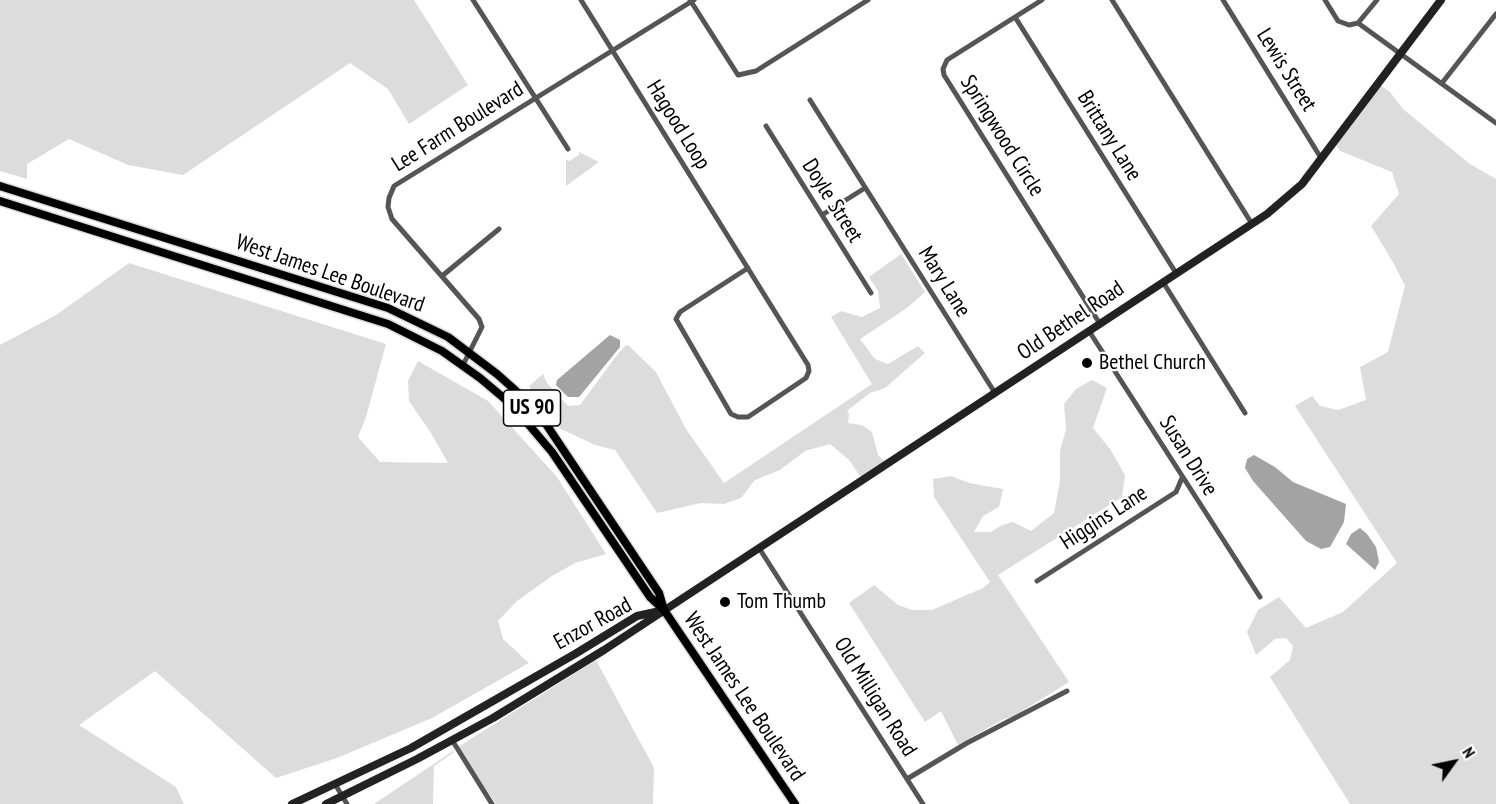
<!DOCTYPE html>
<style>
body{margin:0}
#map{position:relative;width:1496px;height:804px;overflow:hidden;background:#fff;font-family:"PT Sans Narrow",sans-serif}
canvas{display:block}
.north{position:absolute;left:1424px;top:732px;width:60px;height:60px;-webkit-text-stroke:4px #fff;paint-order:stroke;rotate:57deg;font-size:16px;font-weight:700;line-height:24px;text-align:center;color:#000}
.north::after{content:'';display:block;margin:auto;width:21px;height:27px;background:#000;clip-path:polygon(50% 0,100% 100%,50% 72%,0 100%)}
</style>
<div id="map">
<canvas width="1496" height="804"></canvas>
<div class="north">N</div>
</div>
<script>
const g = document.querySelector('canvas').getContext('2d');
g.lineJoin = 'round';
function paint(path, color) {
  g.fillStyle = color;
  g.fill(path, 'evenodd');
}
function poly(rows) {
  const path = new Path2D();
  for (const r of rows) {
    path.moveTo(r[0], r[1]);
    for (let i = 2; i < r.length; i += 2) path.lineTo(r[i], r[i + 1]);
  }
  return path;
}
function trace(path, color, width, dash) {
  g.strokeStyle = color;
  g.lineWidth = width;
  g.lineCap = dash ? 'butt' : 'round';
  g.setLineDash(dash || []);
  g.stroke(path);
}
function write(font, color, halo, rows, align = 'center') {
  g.font = font + ' "PT Sans Narrow",sans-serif';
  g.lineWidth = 4.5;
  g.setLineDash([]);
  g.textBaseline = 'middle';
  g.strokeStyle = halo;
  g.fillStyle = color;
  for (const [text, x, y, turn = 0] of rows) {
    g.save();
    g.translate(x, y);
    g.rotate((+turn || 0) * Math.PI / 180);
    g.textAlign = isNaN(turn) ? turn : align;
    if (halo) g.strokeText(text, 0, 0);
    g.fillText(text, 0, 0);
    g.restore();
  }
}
const green = poly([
 [0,0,414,0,468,85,409,124,388,89,350,63,183,175,128,165,69,139,27,164,27,179,0,171],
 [1380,85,1390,92,1403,109,1437,137,1470,164,1496,179,1496,804,1350,804,1270,677,1290,660,1293,646,1286,638,1275,639,1256,655,1247,632,1258,610,1279,597,1306,628,1343,612,1397,563,1295,406,1312,396,1320,406,1338,410,1366,400,1360,367,1388,352,1392,336,1405,286,1394,264,1371,226,1399,194,1392,172,1340,151,1335,144],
 [579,152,599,162,566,186,566,159,569,161,579,155],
 [901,254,925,292,907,308,860,339,875,359,888,364,918,346,925,353,885,388,870,393,847,411,849,414,848,423,862,425,872,432,878,455,885,462,863,476,860,476,849,460,830,444,805,451,780,470,755,480,741,498,724,504,701,503,657,513,615,450,595,445,559,428,529,386,543,374,547,383,568,406,580,405,617,355,625,346,628,345,656,372,686,429,724,483,872,384,831,317,841,311,862,317,880,308,878,291,869,277],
 [129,263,386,344,366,417,358,437,380,462,448,463,431,433,409,401,408,381,418,361,488,401,557,477,606,554,575,563,552,576,517,601,498,621,503,639,529,663,432,718,337,758,276,778,155,671,79,725,176,787,184,804,0,804,0,345,56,315],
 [1092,380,1107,388,1093,428,1110,449,1125,475,1122,497,998,575,1069,682,1014,716,1002,720,958,745,941,711,925,722,849,603,874,585,898,605,912,610,932,610,983,588,990,582,934,497,933,479,951,476,969,483,1003,489,999,507,983,516,974,532,991,532,1002,525,1013,522,1031,531,1054,513,1060,481,1060,451,1066,429,1064,404,1076,389],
 [596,660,654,768,653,804,496,804,458,747],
 [453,751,454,752,434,766,433,804,374,804]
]);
const water = poly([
 [610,335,620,340,620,347,579,397,568,397,556,385,557,380],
 [1254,455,1275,467,1293,482,1346,504,1344,522,1330,547,1321,549,1306,541,1253,481,1245,468,1247,459],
 [1360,528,1367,534,1376,547,1379,562,1375,570,1346,544,1351,534]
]);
const street = poly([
 [473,0,568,149],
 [581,0,808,365,809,371,806,378,748,417,738,417,731,414,676,319,680,312,748,268],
 [690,0,738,75,756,71,868,0],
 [1042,0,947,60,943,69,944,75,1100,324],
 [1112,0,1252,224],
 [1223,0,1321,158],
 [1325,0,1338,21,1349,25,1358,23,1377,0],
 [1015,17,1176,273],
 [1358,23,1496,123],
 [1442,83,1496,14],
 [810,100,995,393],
 [766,126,871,293],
 [822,215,865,188],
 [442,276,499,229],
 [1163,282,1245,413],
 [1089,331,1260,597],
 [463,365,482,327,479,319,392,219,388,207,389,198,394,186,694,0],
 [759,548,923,804],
 [1037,581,1176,492,1182,478],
 [452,740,492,804],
 [907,779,967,743,1067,691],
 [335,784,347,804]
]);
const secondary = poly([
 [292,804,411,748,575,654,637,616,660,611],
 [326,804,417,759,493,718,604,650,1267,214,1302,184,1441,0]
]);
const primary = poly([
 [0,186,388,308,448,337,497,374,515,390,546,424,659,593,664,610],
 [0,201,388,324,442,351,480,378,512,405,552,452,650,597,664,610,795,804]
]);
const markers = [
 [1087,363,6,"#000"],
 [725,602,6,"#000"]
];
const shields = [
 [532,408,57]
];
const shieldNames = [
 ["US 90",532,408]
];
const streetNames = [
 ["Lewis Street",1286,70,58],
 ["Hagood Loop",678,125,58],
 ["Lee Farm Boulevard",458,127,-32],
 ["Springwood Circle",1002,136,58],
 ["Brittany Lane",1109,136,58],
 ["Doyle Street",832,201,58],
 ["West James Lee Boulevard",330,274,19],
 ["Mary Lane",944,282,58],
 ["Old Bethel Road",1071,321,-34],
 ["Susan Drive",1188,456,58],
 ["Higgins Lane",1104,518,-33],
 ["Enzor Road",593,624,-29],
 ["West James Lee Boulevard",744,697,56],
 ["Old Milligan Road",875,697,58]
];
const poiNames = [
 ["Bethel Church",1099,363],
 ["Tom Thumb",737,602]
];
paint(green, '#dcdcdc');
paint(water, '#a3a3a3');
trace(primary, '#dbdbdb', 11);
trace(street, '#555', 5);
trace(secondary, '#222', 8);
trace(primary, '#000', 8);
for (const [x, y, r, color] of markers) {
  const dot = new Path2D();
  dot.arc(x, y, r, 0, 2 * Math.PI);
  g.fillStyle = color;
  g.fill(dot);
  trace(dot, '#fff', 2);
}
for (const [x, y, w] of shields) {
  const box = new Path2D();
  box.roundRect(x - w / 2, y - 18, w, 36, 4.5);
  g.fillStyle = '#fff';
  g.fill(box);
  trace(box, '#000', 1.5);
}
write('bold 21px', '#000', null, shieldNames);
write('22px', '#000', '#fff', streetNames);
write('22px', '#000', '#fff', poiNames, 'left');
</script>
